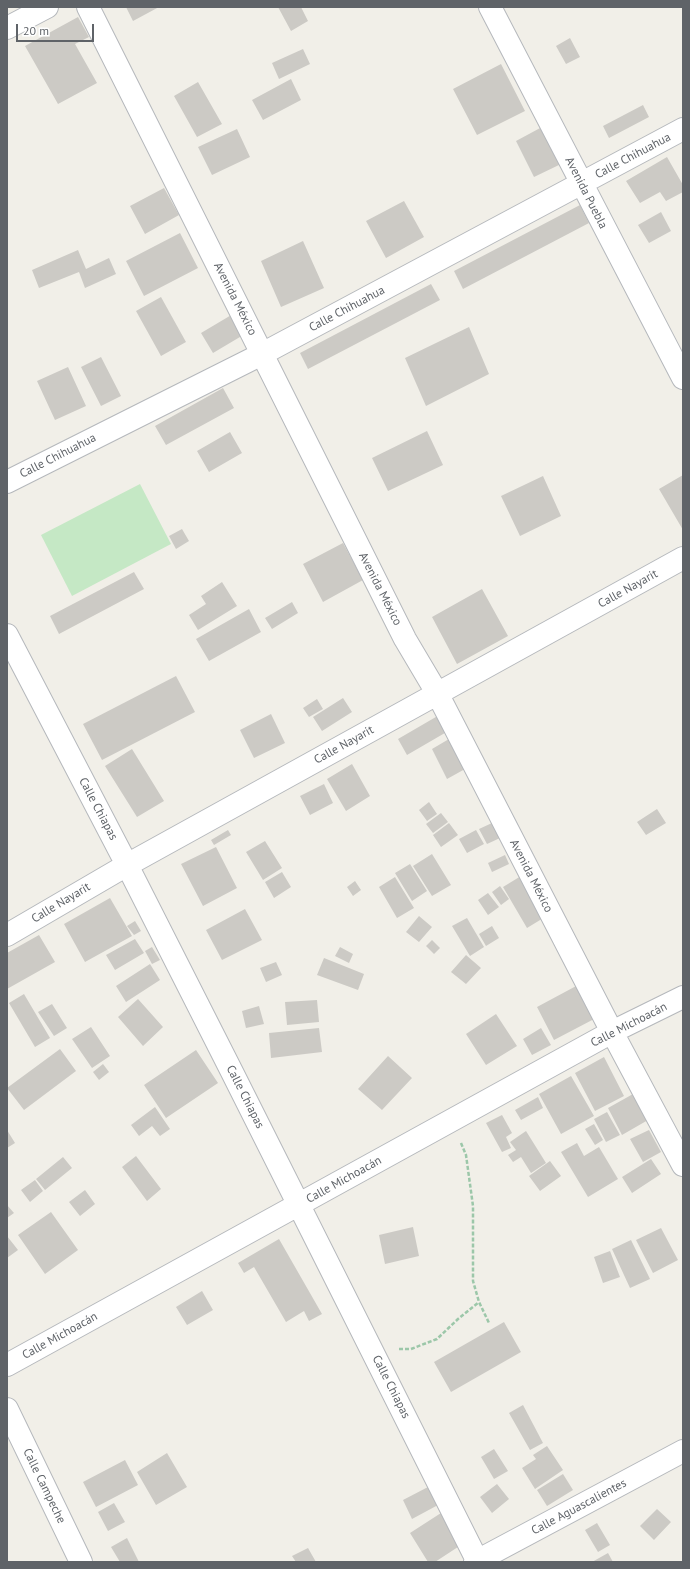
<!DOCTYPE html>
<meta charset="utf-8">
<style>
body{margin:0}
#map{position:relative;width:690px;height:1569px;overflow:hidden;background:#f1efe8;font-family:"PT Sans",sans-serif}
canvas{display:block}
.frame{position:absolute;inset:0;border:8px solid #5f6368;pointer-events:none}
.scale{position:absolute;left:16px;top:24px;width:78px;height:18px;box-sizing:border-box;border:2px solid #5f6368;border-top:0;padding-left:5px;font-size:12px;line-height:14px;white-space:nowrap;color:#5f6368;-webkit-text-stroke:3px #fff;paint-order:stroke}
</style>
<div id="map">
<canvas width="690" height="1569"></canvas>
<div class="frame"></div>
<div class="scale">20 m</div>
</div>
<script>
const g = document.querySelector('canvas').getContext('2d');
g.lineJoin = 'round';
function paint(path, color) {
  g.fillStyle = color;
  g.fill(path, 'evenodd');
}
function poly(rows) {
  const path = new Path2D();
  for (const r of rows) {
    path.moveTo(r[0], r[1]);
    for (let i = 2; i < r.length; i += 2) path.lineTo(r[i], r[i + 1]);
  }
  return path;
}
function trace(path, color, width, dash) {
  g.strokeStyle = color;
  g.lineWidth = width;
  g.lineCap = dash ? 'butt' : 'round';
  g.setLineDash(dash || []);
  g.stroke(path);
}
function write(font, color, halo, rows, align = 'center') {
  g.font = font + ' "PT Sans",sans-serif';
  g.lineWidth = 3;
  g.setLineDash([]);
  g.textBaseline = 'middle';
  g.strokeStyle = halo;
  g.fillStyle = color;
  for (const [text, x, y, turn = 0] of rows) {
    g.save();
    g.translate(x, y);
    g.rotate((+turn || 0) * Math.PI / 180);
    g.textAlign = isNaN(turn) ? turn : align;
    if (halo) g.strokeText(text, 0, 0);
    g.fillText(text, 0, 0);
    g.restore();
  }
}
const green = poly([
 [140,484,171,544,72,596,41,535]
]);
const building = poly([
 [126,7,159,7,133,21],
 [278,7,301,7,308,21,291,31],
 [78,17,89,37,75,44,97,83,58,104,25,46],
 [570,38,580,57,566,64,556,46],
 [303,49,310,64,279,79,272,63],
 [501,64,525,111,477,135,453,89],
 [291,79,301,100,263,120,252,100],
 [198,82,222,124,197,137,174,96],
 [643,105,649,117,609,138,603,126],
 [542,127,561,164,534,177,516,141],
 [237,129,250,157,212,175,198,147],
 [667,157,683,185,683,192,666,201,660,192,640,203,626,181],
 [164,188,179,215,145,234,130,206],
 [404,201,424,237,386,258,366,221],
 [580,205,589,223,463,289,454,271],
 [661,212,671,231,649,243,638,225],
 [180,233,198,268,144,296,126,261],
 [303,241,324,288,281,307,261,261],
 [78,250,86,269,109,258,116,274,85,288,79,272,39,288,32,270],
 [431,284,440,300,308,369,300,353],
 [161,297,186,342,161,356,136,311],
 [233,314,245,334,213,353,201,333],
 [469,327,489,374,426,406,405,358],
 [101,357,121,396,101,406,81,367],
 [68,367,86,406,55,420,37,381],
 [223,388,234,408,166,445,155,426],
 [427,431,443,465,388,491,372,458],
 [230,432,242,453,209,472,197,451],
 [683,475,683,530,659,489],
 [543,476,561,516,520,536,501,496],
 [182,529,189,541,176,549,169,536],
 [343,543,363,580,323,602,303,564],
 [134,572,144,589,59,634,50,616],
 [222,582,237,606,198,630,189,615,206,604,201,596],
 [482,589,508,636,457,664,432,617],
 [292,602,298,613,272,629,265,618],
 [249,609,261,632,209,661,196,639],
 [176,676,195,712,102,760,83,724],
 [343,698,352,712,322,731,313,717],
 [317,699,323,709,309,717,303,708],
 [271,714,285,743,254,758,240,730],
 [441,714,450,730,407,755,398,739],
 [449,739,465,769,447,779,432,749],
 [132,749,164,801,137,817,105,766],
 [352,764,370,796,346,811,327,779],
 [324,784,333,803,310,815,300,796],
 [429,802,437,814,427,821,419,810],
 [657,809,666,823,646,835,637,822],
 [441,813,448,822,433,833,426,824],
 [449,823,458,835,441,847,433,835],
 [492,823,500,838,487,844,479,829],
 [228,830,231,835,214,845,211,840],
 [476,830,484,844,467,853,459,839],
 [265,841,282,868,263,880,246,852],
 [216,847,237,888,203,906,181,864],
 [432,854,451,885,432,896,413,866],
 [505,855,509,864,492,872,488,863],
 [410,864,427,891,412,901,395,873],
 [282,872,291,887,274,898,265,882],
 [521,876,545,917,527,928,503,887],
 [395,877,414,908,397,918,379,887],
 [355,881,361,890,353,896,347,887],
 [500,886,509,899,501,905,492,892],
 [488,893,499,907,488,915,478,900],
 [110,898,132,936,85,962,64,924],
 [245,909,262,940,222,960,206,930],
 [419,916,432,927,419,942,406,932],
 [467,918,484,947,470,956,452,926],
 [135,921,141,931,134,935,127,926],
 [492,926,499,938,486,946,479,934],
 [39,935,55,962,7,989,7,953],
 [135,939,144,953,115,970,106,955],
 [432,940,440,948,434,954,426,946],
 [152,947,160,960,152,964,145,951],
 [340,947,353,954,349,963,335,956],
 [466,955,481,968,466,984,451,972],
 [324,958,364,974,358,990,317,975],
 [276,962,282,975,266,982,260,968],
 [150,964,160,980,126,1002,116,986],
 [578,985,596,1018,554,1040,537,1007],
 [24,994,50,1038,35,1047,9,1003],
 [138,999,163,1027,143,1046,118,1017],
 [317,1000,319,1022,287,1025,285,1002],
 [52,1004,67,1028,54,1036,38,1012],
 [259,1006,264,1024,246,1028,242,1011],
 [496,1014,517,1046,486,1065,466,1034],
 [91,1027,110,1056,92,1068,72,1039],
 [319,1028,322,1052,271,1058,269,1033],
 [541,1028,551,1045,532,1055,523,1039],
 [60,1049,76,1071,24,1110,7,1088],
 [196,1050,218,1083,166,1118,144,1085],
 [388,1056,412,1078,382,1110,358,1089],
 [604,1057,624,1096,595,1111,575,1073],
 [103,1064,109,1072,99,1080,93,1072],
 [571,1076,594,1116,561,1134,539,1094],
 [633,1094,648,1120,622,1135,608,1108],
 [538,1097,543,1108,521,1120,515,1110],
 [155,1107,170,1129,160,1136,152,1126,139,1136,131,1125],
 [607,1112,620,1135,606,1142,594,1119],
 [502,1115,512,1133,506,1137,511,1148,502,1152,486,1123],
 [594,1124,603,1140,595,1145,585,1129],
 [7,1130,15,1143,7,1148],
 [649,1130,661,1152,643,1162,630,1139],
 [526,1131,546,1163,531,1173,521,1157,513,1162,508,1155,516,1150,510,1142],
 [577,1143,584,1156,599,1147,618,1179,588,1197,561,1152],
 [136,1156,161,1189,147,1201,122,1167],
 [63,1157,72,1168,45,1190,36,1179],
 [651,1159,661,1174,632,1193,622,1177],
 [550,1161,561,1176,540,1191,529,1176],
 [35,1180,43,1191,30,1202,21,1190],
 [85,1190,95,1204,80,1216,69,1202],
 [7,1205,14,1213,7,1218],
 [51,1212,78,1250,45,1274,18,1235],
 [413,1227,419,1256,385,1264,379,1235],
 [661,1228,678,1260,653,1273,636,1240],
 [7,1236,18,1250,7,1258],
 [279,1239,322,1314,309,1321,304,1311,286,1322,254,1267,244,1273,238,1263],
 [631,1240,650,1279,630,1288,612,1249],
 [610,1251,620,1277,603,1283,594,1257],
 [202,1291,213,1310,187,1325,176,1307],
 [504,1322,521,1352,451,1392,434,1362],
 [523,1405,543,1443,530,1450,509,1413],
 [547,1446,563,1470,535,1489,522,1468,536,1459,533,1455],
 [494,1449,508,1471,494,1479,481,1457],
 [167,1453,187,1487,156,1505,137,1472],
 [125,1460,138,1485,96,1507,83,1482],
 [563,1474,573,1490,547,1506,537,1490],
 [497,1484,509,1499,492,1513,480,1497],
 [428,1487,438,1505,412,1519,403,1500],
 [114,1503,125,1522,108,1531,98,1512],
 [657,1509,671,1522,654,1540,640,1526],
 [441,1513,461,1545,435,1562,428,1562,410,1533],
 [597,1523,610,1545,598,1552,585,1530],
 [127,1538,139,1562,120,1562,111,1547],
 [308,1548,316,1562,296,1562,292,1556],
 [608,1553,613,1562,592,1562]
]);
const path = poly([
 [461,1143,466,1155,473,1206,473,1281,479,1302,489,1323],
 [399,1349,411,1349,437,1339,458,1319,479,1302]
]);
const minor = poly([
 [88,7,405,639,437,693,612,1032,683,1165],
 [490,7,683,378],
 [7,28,47,7],
 [7,482,262,354,683,129],
 [7,635,127,865,232,1072,478,1562],
 [7,935,127,865,683,558],
 [7,1365,612,1032,683,997],
 [7,1409,81,1562],
 [475,1562,683,1451]
]);
const streetNames = [
 ["Calle Chihuahua",633,156,-28],
 ["Avenida Puebla",586,193,63],
 ["Avenida México",235,299,63],
 ["Calle Chihuahua",347,309,-28],
 ["Calle Chihuahua",58,456,-27],
 ["Avenida México",380,589,63],
 ["Calle Nayarit",628,589,-29],
 ["Calle Nayarit",344,745,-29],
 ["Calle Chiapas",98,809,62],
 ["Avenida México",531,876,63],
 ["Calle Nayarit",61,903,-31],
 ["Calle Michoacán",629,1025,-27],
 ["Calle Chiapas",245,1097,63],
 ["Calle Michoacán",344,1180,-29],
 ["Calle Michoacán",60,1336,-29],
 ["Calle Chiapas",391,1387,63],
 ["Calle Campeche",44,1486,64],
 ["Calle Aguascalientes",579,1507,-28]
];
paint(green, '#c5e8c5');
paint(building, '#cccac5');
trace(minor, '#b5b8bc', 24);
trace(path, '#9cc7a9', 2.5, [4, 2]);
trace(minor, '#fff', 22);
write('12px', '#5f6368', '#fff', streetNames);
</script>
